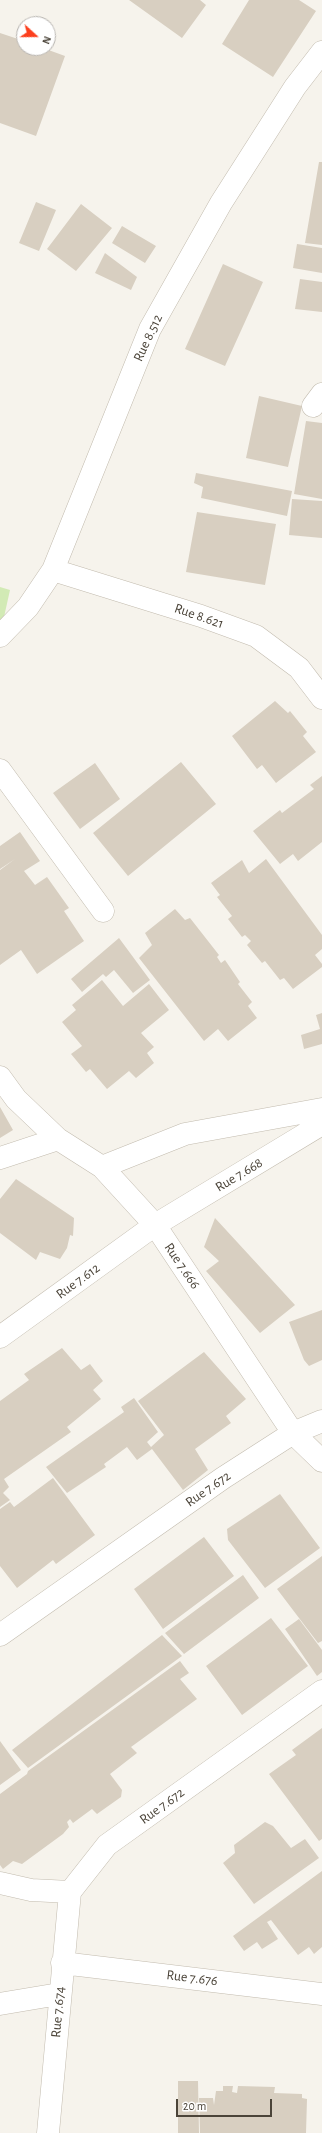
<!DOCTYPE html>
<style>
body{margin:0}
#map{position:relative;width:322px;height:2133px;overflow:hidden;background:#f6f3ec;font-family:"Alegreya Sans",sans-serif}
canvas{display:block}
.north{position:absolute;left:16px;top:16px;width:40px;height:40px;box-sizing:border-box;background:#fff;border:1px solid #b7b4b0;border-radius:50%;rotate:111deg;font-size:11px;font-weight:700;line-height:16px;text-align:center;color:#4b4439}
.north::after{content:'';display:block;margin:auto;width:14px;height:18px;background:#fc3f1d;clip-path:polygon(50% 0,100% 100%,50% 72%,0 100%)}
.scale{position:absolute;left:176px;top:2099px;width:96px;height:18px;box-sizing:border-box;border:2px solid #4b4439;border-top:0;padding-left:5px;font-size:12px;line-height:14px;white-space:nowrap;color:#4b4439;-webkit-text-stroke:3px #fff;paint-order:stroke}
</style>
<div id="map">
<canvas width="322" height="2133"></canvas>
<div class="north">N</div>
<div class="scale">20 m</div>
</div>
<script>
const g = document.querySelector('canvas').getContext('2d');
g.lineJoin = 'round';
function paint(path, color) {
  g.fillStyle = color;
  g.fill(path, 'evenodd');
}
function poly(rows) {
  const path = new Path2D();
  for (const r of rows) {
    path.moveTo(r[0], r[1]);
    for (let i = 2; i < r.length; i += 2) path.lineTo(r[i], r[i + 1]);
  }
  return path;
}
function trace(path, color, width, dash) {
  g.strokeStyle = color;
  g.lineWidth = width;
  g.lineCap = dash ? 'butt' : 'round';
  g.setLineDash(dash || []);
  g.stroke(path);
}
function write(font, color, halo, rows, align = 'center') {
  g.font = font + ' "Alegreya Sans",sans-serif';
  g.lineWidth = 4;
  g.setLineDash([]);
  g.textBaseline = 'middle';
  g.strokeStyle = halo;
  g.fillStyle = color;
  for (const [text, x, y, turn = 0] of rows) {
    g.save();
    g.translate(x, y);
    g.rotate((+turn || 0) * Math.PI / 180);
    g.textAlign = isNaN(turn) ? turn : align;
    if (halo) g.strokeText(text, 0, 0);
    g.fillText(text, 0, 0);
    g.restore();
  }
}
const green = poly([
 [0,587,10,590,4,617,0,621]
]);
const building = poly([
 [129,0,200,0,206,5,182,38],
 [249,0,299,0,316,11,273,77,222,44],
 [0,33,24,41,24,48,43,48,65,56,36,136,0,123],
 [319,162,322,162,322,245,305,243],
 [36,202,56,210,39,251,19,243],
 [81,204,112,228,76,271,47,249],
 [122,226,156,246,145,263,112,243],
 [297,244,322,248,322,273,293,268],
 [105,253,137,277,131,290,95,273],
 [223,264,263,282,225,366,185,349],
 [300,279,322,282,322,312,295,309],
 [259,396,302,406,288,467,246,458],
 [306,421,322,423,322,499,294,494],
 [196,473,292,491,287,516,201,498,203,487,194,483],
 [292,499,322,501,322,538,289,535],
 [197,512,276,524,265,585,186,572],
 [275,701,288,713,290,711,307,732,303,736,316,752,276,783,262,765,257,769,232,736],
 [181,762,216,804,128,876,93,833],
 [95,763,120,799,80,829,53,793],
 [322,776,322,842,298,861,293,854,280,864,253,831,280,810,282,813,314,789,310,785],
 [20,832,40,861,24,871,35,885,47,877,69,908,64,911,84,941,37,974,21,950,0,965,0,870,15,859,0,869,0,846],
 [266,859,322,935,322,949,315,955,322,964,322,967,293,989,284,978,280,980,265,961,262,963,247,945,251,941,245,935,242,937,228,919,232,916,217,897,220,895,211,883,242,860,249,873],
 [175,909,185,920,190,918,219,955,217,957,221,963,225,960,240,982,238,984,252,1002,248,1006,257,1018,228,1041,218,1029,204,1041,139,958,152,945,145,933],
 [119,938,150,980,133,993,114,970,106,977,103,974,82,992,71,979],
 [102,980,123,1006,149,984,169,1010,141,1033,154,1047,147,1053,154,1063,136,1078,129,1071,107,1089,90,1069,86,1072,71,1054,82,1046,62,1022,76,1010,72,1005],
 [322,1013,322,1044,304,1049,301,1035,320,1029,316,1015],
 [0,1107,13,1130,0,1138],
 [16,1179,74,1218,73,1236,70,1235,67,1248,60,1259,40,1252,36,1260,0,1233,0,1199],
 [215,1218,295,1305,260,1333,206,1271,219,1261,204,1247],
 [322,1310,322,1360,309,1366,304,1360,289,1322],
 [62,1348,81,1370,90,1364,103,1381,93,1390,101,1399,67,1427,71,1432,4,1479,9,1487,3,1493,10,1500,0,1507,0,1401,29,1380,24,1374],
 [204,1352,246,1399,226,1416,231,1423,195,1449,208,1470,183,1490,152,1449,137,1460,127,1447,104,1464,106,1467,67,1493,46,1467,124,1412,121,1407,134,1398,158,1432,147,1442,151,1447,164,1435,138,1401],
 [53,1478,95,1535,56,1564,53,1560,17,1588,0,1566,0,1509,10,1502,14,1507],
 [280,1494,320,1548,265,1588,228,1540,227,1529],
 [204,1537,234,1576,163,1629,134,1589],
 [322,1556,322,1641,318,1643,277,1589],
 [243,1575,259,1598,184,1654,165,1633],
 [271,1618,308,1666,242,1715,206,1666],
 [299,1619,322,1650,322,1672,317,1676,285,1629],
 [162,1635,182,1656,28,1768,12,1750],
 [180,1661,189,1673,180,1679,197,1699,131,1747,137,1753,110,1774,122,1790,121,1797,97,1814,92,1809,73,1823,70,1819,67,1822,69,1827,63,1834,22,1864,13,1861,3,1869,0,1865,0,1794,27,1774,28,1771],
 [322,1728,322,1839,319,1841,269,1774,296,1755,292,1750],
 [0,1741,21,1770,0,1785],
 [265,1822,273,1826,291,1848,305,1839,319,1858,254,1904,223,1863,235,1853,234,1845],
 [322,1871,322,1947,314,1954,309,1947,298,1955,271,1920,267,1922,278,1939,262,1949,257,1942,244,1951,233,1936],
 [178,2081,198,2081,199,2133,178,2133],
 [223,2086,233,2086,232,2092,237,2093,238,2086,275,2087,274,2093,302,2094,302,2098,307,2099,306,2133,200,2133,199,2098,213,2098,214,2105,216,2091,223,2091]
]);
const minor = poly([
 [313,406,322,394],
 [53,570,201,616,256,636,299,668,322,698],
 [0,636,28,607,53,570,150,329,221,203,295,87,322,52],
 [0,770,103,911],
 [0,1077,16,1099,58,1139],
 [0,1158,58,1139,102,1167,155,1225,293,1433,322,1461],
 [102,1167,185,1134,322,1109],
 [0,1337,155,1225,322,1124],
 [0,1635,223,1478,293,1433,322,1421],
 [0,1883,31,1890,70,1892,107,1845,322,1691],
 [62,1963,322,1994],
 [0,2004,59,1994],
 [48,2133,70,1892]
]);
const streetNames = [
 ["Rue 8.512",148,338,-65],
 ["Rue 8.621",199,616,19],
 ["Rue 7.668",239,1175,-31],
 ["Rue 7.666",182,1266,56],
 ["Rue 7.612",78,1281,-36],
 ["Rue 7.672",208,1489,-35],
 ["Rue 7.672",162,1806,-36],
 ["Rue 7.676",192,1978,7],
 ["Rue 7.674",58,2012,-85]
];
paint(green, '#d2eab5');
paint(building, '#d8cfc1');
trace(minor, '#c2bbae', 23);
trace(minor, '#fff', 22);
write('14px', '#4b4439', '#fff', streetNames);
</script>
